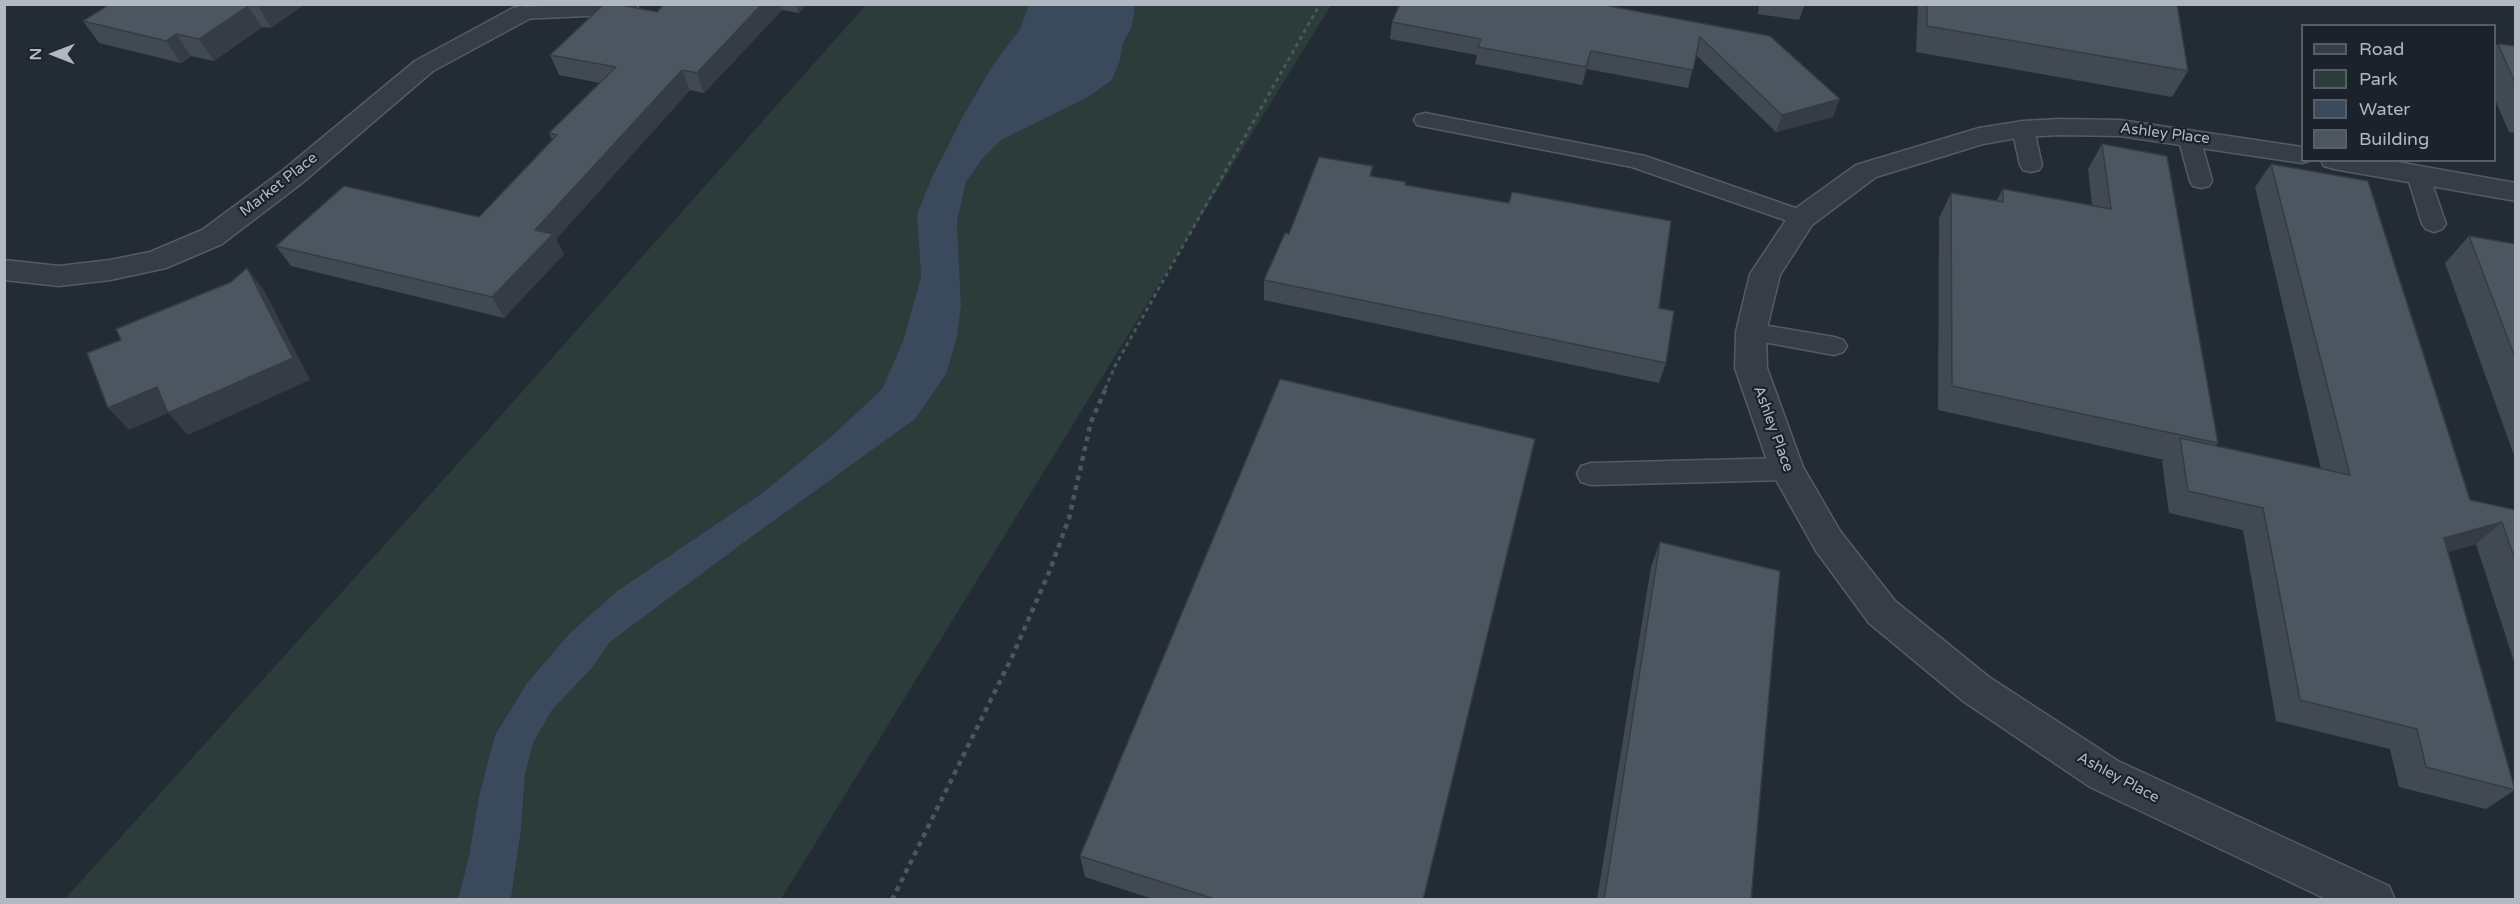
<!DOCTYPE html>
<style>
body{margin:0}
#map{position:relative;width:2520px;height:904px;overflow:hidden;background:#232c35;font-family:"Varela Round",sans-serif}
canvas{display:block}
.frame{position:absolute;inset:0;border:6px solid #b1b8c2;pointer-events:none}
.legend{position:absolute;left:2301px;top:24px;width:195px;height:138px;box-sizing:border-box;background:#1c222b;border:2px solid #585e67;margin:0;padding:8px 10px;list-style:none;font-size:18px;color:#b1b8c2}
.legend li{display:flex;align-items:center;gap:12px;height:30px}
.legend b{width:30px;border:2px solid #585e67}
.north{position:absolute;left:24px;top:24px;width:60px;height:60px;-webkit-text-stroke:4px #1c222b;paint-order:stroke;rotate:270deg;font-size:16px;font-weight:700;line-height:24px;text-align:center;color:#b1b8c2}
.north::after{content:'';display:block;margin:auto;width:21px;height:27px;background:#b1b8c2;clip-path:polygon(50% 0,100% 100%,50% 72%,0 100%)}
</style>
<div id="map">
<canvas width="2520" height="904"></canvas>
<div class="frame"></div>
<ul class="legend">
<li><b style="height:8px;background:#363d46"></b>Road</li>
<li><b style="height:16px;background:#2b3c3b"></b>Park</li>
<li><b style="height:16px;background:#3a4a5c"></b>Water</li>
<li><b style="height:16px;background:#4c5661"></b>Building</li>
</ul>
<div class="north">N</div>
</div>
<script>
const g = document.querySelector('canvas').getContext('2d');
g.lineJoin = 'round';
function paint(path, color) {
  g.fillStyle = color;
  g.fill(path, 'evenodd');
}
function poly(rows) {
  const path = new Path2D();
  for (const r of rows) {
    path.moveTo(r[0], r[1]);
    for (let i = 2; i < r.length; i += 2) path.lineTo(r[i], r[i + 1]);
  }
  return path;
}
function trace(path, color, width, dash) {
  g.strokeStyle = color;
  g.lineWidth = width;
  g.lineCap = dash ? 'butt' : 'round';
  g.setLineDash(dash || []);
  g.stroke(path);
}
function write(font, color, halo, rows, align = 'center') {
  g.font = font + ' "Varela Round",sans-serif';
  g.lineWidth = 4.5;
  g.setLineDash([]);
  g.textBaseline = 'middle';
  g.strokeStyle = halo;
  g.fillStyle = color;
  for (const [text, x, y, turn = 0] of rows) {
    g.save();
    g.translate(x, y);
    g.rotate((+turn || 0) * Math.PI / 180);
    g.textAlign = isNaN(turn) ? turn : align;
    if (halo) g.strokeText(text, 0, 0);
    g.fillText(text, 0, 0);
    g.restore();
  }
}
const green = poly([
 [866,5,1029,5,1020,29,993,66,963,116,932,177,917,214,921,277,903,341,882,389,834,434,761,494,617,591,570,633,527,683,495,735,479,796,469,856,458,899,64,900,481,438],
 [1135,5,1331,5,781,899,511,900,521,830,525,774,533,743,552,710,592,668,610,642,750,538,915,419,961,305,957,221,966,182,982,159,1001,140,1088,97,1112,80,1120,60,1123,43,1132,27]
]);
const water = poly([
 [1029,4,1135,5,1132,27,1123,43,1120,60,1112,80,1088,97,1001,140,982,159,966,182,957,221,961,305,957,337,946,374,915,419,750,538,610,642,592,668,552,710,533,743,525,774,521,830,511,899,458,899,469,856,479,796,495,735,527,683,570,633,617,591,761,494,834,434,882,389,903,341,921,277,917,214,932,177,963,116,993,65,1020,29]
]);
const pathFar1 = poly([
 [1105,389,1116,364,1320,4]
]);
const path = poly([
 [892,900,1012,657,1050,570,1069,518,1091,422,1106,388]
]);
const lane = poly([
 [577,4,635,4,638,8,635,12,628,14,522,19,515,17,512,13,515,9,522,7,577,4],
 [1425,113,1645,156,1810,213,1814,218,1810,223,1802,226,1632,167,1417,125,1414,120,1417,115,1425,113],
 [2023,122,2031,124,2034,129,2042,165,2039,170,2031,172,2023,170,2020,165,2012,129,2015,124,2023,122],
 [2189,130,2197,132,2200,137,2212,181,2209,186,2201,188,2193,186,2190,181,2178,137,2181,132,2189,130],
 [2418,168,2426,170,2429,175,2446,224,2442,229,2434,232,2426,229,2422,224,2407,175,2410,170,2418,168],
 [1751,323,1834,337,1843,340,1847,346,1843,352,1834,355,1742,338,1738,332,1742,326,1751,323],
 [1787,458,1797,462,1801,469,1797,476,1787,480,1591,485,1581,482,1577,474,1581,466,1591,463,1787,458]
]);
const street = poly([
 [522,6,531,8,534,13,531,18,433,71,302,183,222,244,166,268,110,280,59,286,4,280,4,260,59,266,110,260,150,252,202,230,282,171,415,61,513,8,522,6],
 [2060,119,2120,120,2302,147,2302,160,2312,160,2302,163,2120,136,2060,135,2023,137,1983,144,1876,177,1812,225,1780,275,1766,332,1767,368,1803,467,1840,531,1895,601,1989,677,2118,761,2389,886,2395,900,2328,900,2090,787,1963,701,1869,623,1816,551,1770,469,1735,368,1736,332,1750,274,1792,211,1856,165,1979,128,2023,121,2060,119],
 [2321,160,2386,160,2516,183,2516,201,2334,169,2324,166,2321,160]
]);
const wall = poly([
 [110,4,305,4,271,28,262,27,214,61,191,56,181,63,99,43,83,21],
 [664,4,807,4,799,13,782,10,704,93,690,90,556,239,564,254,504,318,291,266,276,246,479,217,552,140,549,133,600,83,559,75,550,55,657,12],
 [1759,4,1805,4,1799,20,1758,14],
 [1918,4,2177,4,2188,71,2172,97,1916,52],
 [1392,22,1770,36,1833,117,1776,132,1696,55,1688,88,1587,69,1582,85,1475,64,1477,55,1390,39],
 [2498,44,2516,46,2516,133,2509,132,2494,97,2494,47],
 [2102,144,2218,443,2215,446,2321,469,2255,187,2271,164,2470,500,2516,510,2516,668,2476,544,2448,552,2515,790,2486,809,2399,787,2390,749,2276,721,2243,530,2169,513,2162,461,2164,460,1938,410,1939,218,1951,193,1996,201,2003,189,2092,205,2088,169],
 [1373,177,1406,185,1659,308,1666,363,1659,383,1264,300,1264,280,1289,234],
 [2469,236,2516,244,2516,461,2445,263],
 [1660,542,1751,900,1597,900,1651,567],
 [1080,856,1423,900,1156,900,1085,877]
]);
const shadedWall = poly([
 [261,4,305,4,271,28,258,6],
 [762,4,780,4,782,10,704,93,697,73],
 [796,4,807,4,799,13],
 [248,6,262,27,214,61,199,39],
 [176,34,191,56,181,63,166,41],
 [1591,51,1587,69,1582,85,1586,67],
 [682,70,690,90,556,239,564,254,504,318,492,297,535,230],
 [1840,99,1833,117,1776,132,1782,115],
 [247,268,264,290,310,380,188,435,168,413],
 [157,387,177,409,129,430,108,408],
 [2502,522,2476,544,2420,561,2444,538]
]);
const building = poly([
 [110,4,261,4,258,6,248,6,199,39,176,34,166,41,83,21,110,4],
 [604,4,616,4,657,12,664,4,762,4,697,73,682,70,535,230,553,234,492,297,276,246,344,186,479,217,557,135,549,133,616,67,550,55,604,4],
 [1400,4,1598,4,1770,36,1840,99,1782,115,1700,37,1693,70,1591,51,1586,67,1478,47,1481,39,1392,22,1400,4],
 [1927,4,2177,4,2188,71,1927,26,1927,4],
 [2498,44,2516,46,2516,85,2498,44],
 [2102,144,2167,156,2218,443,1952,386,1951,193,2003,202,2003,189,2111,209,2102,144],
 [1319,157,1373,166,1370,176,1406,182,1405,185,1509,203,1512,192,1671,221,1659,308,1674,311,1666,363,1264,280,1285,233,1289,234,1319,157],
 [2271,164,2368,181,2470,500,2516,510,2516,563,2502,522,2444,538,2515,790,2426,767,2417,729,2300,700,2263,508,2188,491,2180,438,2350,475,2271,164],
 [2469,236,2516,244,2516,360,2469,236],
 [247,268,293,358,168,413,157,387,108,408,87,353,121,340,116,329,231,282,247,268],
 [1280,379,1535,439,1423,900,1218,900,1080,856,1280,379],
 [1660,542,1780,571,1751,900,1604,900,1660,542]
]);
const streetNames = [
 ["Ashley Place",2165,134,7],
 ["Market Place",279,185,-38],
 ["Ashley Place",1773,429,70],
 ["Ashley Place",2118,778,28]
];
paint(green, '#2b3c3b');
paint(water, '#3a4a5c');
trace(lane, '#545b64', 3);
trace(street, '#545b64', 3);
trace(pathFar1, '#49595a', 3, [4, 4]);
trace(path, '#49595a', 4.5, [5, 5]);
paint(lane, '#363d46');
paint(street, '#363d46');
paint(wall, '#414a53');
paint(shadedWall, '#353c44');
paint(building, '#4c5661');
trace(building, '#353c44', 1.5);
write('15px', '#b1b8c2', '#1c222b', streetNames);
</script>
